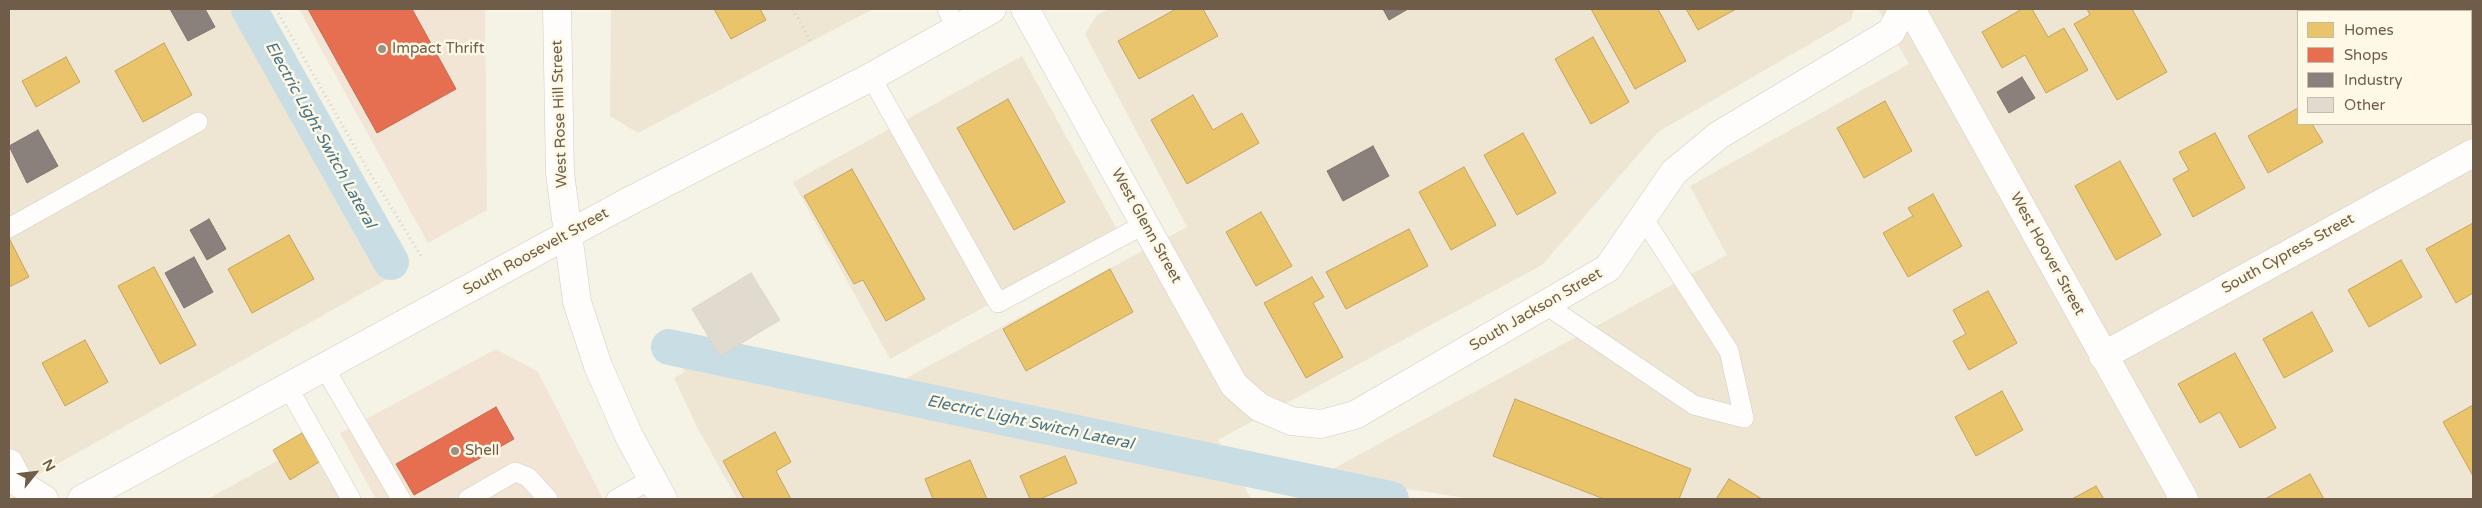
<!DOCTYPE html>
<style>
body{margin:0}
#map{position:relative;width:2482px;height:508px;overflow:hidden;background:#f5f2e6;font-family:"Varela Round",sans-serif}
canvas{display:block}
.frame{position:absolute;inset:0;border:10px solid #705d49;pointer-events:none}
.legend{position:absolute;left:2297px;top:10px;width:175px;height:115px;box-sizing:border-box;background:#fef9e6;border:1px solid #c5bba7;margin:0;padding:6px 9px;list-style:none;font-size:15px;color:#705d49}
.legend li{display:flex;align-items:center;gap:10px;height:25px}
.legend b{width:25px;border:1px solid #c5bba7}
.north{position:absolute;left:10px;top:448px;width:50px;height:50px;-webkit-text-stroke:4px #fef9e6;paint-order:stroke;rotate:61deg;font-size:14px;font-weight:700;line-height:20px;text-align:center;color:#705d49}
.north::after{content:'';display:block;margin:auto;width:18px;height:22px;background:#705d49;clip-path:polygon(50% 0,100% 100%,50% 72%,0 100%)}
</style>
<div id="map">
<canvas width="2482" height="508"></canvas>
<div class="frame"></div>
<ul class="legend">
<li><b style="height:14px;background:#e9c46a"></b>Homes</li>
<li><b style="height:14px;background:#e76f51"></b>Shops</li>
<li><b style="height:14px;background:#8a817c"></b>Industry</li>
<li><b style="height:14px;background:#e1dace"></b>Other</li>
</ul>
<div class="north">N</div>
</div>
<script>
const g = document.querySelector('canvas').getContext('2d');
g.lineJoin = 'round';
function paint(path, color) {
  g.fillStyle = color;
  g.fill(path, 'evenodd');
}
function poly(rows) {
  const path = new Path2D();
  for (const r of rows) {
    path.moveTo(r[0], r[1]);
    for (let i = 2; i < r.length; i += 2) path.lineTo(r[i], r[i + 1]);
  }
  return path;
}
function trace(path, color, width, dash) {
  g.strokeStyle = color;
  g.lineWidth = width;
  g.lineCap = dash ? 'butt' : 'round';
  g.setLineDash(dash || []);
  g.stroke(path);
}
function write(font, color, halo, rows, align = 'center') {
  g.font = font + ' "Varela Round",sans-serif';
  g.lineWidth = 5;
  g.setLineDash([]);
  g.textBaseline = 'middle';
  g.strokeStyle = halo;
  g.fillStyle = color;
  for (const [text, x, y, turn = 0] of rows) {
    g.save();
    g.translate(x, y);
    g.rotate((+turn || 0) * Math.PI / 180);
    g.textAlign = isNaN(turn) ? turn : align;
    if (halo) g.strokeText(text, 0, 0);
    g.fillText(text, 0, 0);
    g.restore();
  }
}
const residential = poly([
 [9,9,243,9,393,276,9,491],
 [611,9,873,9,638,133,610,116],
 [1109,9,1854,9,1851,20,1658,132,1542,265,1218,440,1251,499,737,499,697,427,674,378,685,372,679,363,873,396,1187,227,1085,34,1097,15],
 [1878,9,2473,9,2473,499,1471,499,1422,491,1332,480,1329,471,1727,255,1690,186,1909,64],
 [2298,11,2471,11,2471,124,2298,124],
 [1022,56,1119,233,890,359,793,182],
 [311,442,343,499,208,499]
]);
const commercial = poly([
 [299,9,485,9,487,210,428,243],
 [496,349,538,372,603,499,376,499,340,433]
]);
const homes = poly([
 [714,9,760,9,766,20,731,39,714,9],
 [1176,9,1203,9,1218,36,1139,79,1118,41,1176,9],
 [1591,9,1658,9,1686,61,1635,89,1591,9],
 [1686,9,1736,9,1698,30,1686,9],
 [2022,9,2032,9,2048,37,2064,28,2088,70,2046,93,2025,55,2002,68,1982,32,2022,9],
 [2087,9,2132,9,2167,72,2117,100,2074,24,2090,15,2087,9],
 [2473,15,2473,67,2471,68,2471,16,2473,15],
 [1593,37,1629,102,1591,124,1555,59,1593,37],
 [164,43,192,95,143,122,115,71,164,43],
 [66,57,80,82,36,107,22,81,66,57],
 [1193,95,1213,130,1242,113,1259,143,1187,184,1151,120,1193,95],
 [1008,99,1065,202,1014,230,957,128,1008,99],
 [1885,101,1912,151,1864,178,1837,128,1885,101],
 [2298,108,2298,124,2312,124,2323,142,2268,173,2248,136,2298,108],
 [1523,133,1556,193,1517,215,1484,155,1523,133],
 [2215,133,2245,188,2193,217,2173,179,2189,170,2179,152,2215,133],
 [2120,161,2161,235,2116,260,2075,186,2120,161],
 [1464,167,1496,225,1451,250,1419,192,1464,167],
 [852,169,925,299,886,321,863,280,854,284,804,196,852,169],
 [1933,194,1962,246,1908,277,1883,233,1913,216,1908,208,1933,194],
 [1261,212,1292,266,1256,286,1226,232,1261,212],
 [2473,223,2473,293,2456,303,2426,249,2473,223],
 [1409,229,1428,266,1346,309,1326,272,1409,229],
 [289,235,314,279,252,313,228,269,289,235],
 [10,240,29,277,9,287,9,241,10,240],
 [2401,260,2422,297,2369,327,2348,290,2401,260],
 [154,267,196,345,160,364,118,286,154,267],
 [1110,269,1133,312,1026,371,1003,329,1110,269],
 [1312,277,1324,297,1313,303,1343,357,1306,378,1264,303,1312,277],
 [1988,291,2017,343,1969,370,1953,341,1966,334,1953,310,1988,291],
 [2312,312,2333,351,2284,378,2263,339,2312,312],
 [85,340,108,382,65,406,42,363,85,340],
 [2235,353,2276,428,2240,448,2220,412,2200,423,2178,384,2235,353],
 [2002,391,2023,430,1976,456,1955,417,2002,391],
 [1515,399,1691,469,1679,499,1604,499,1493,456,1515,399],
 [2473,405,2473,476,2443,422,2473,405],
 [775,432,791,462,776,471,791,499,744,499,723,461,775,432],
 [302,433,319,462,290,480,273,450,302,433],
 [1065,456,1077,483,1040,499,1030,499,1020,476,1065,456],
 [970,460,987,499,933,499,925,479,970,460],
 [2310,474,2324,499,2265,499,2310,474],
 [1729,479,1762,499,1716,499,1729,479],
 [2096,486,2104,499,2072,499,2096,486]
]);
const shops = poly([
 [308,9,412,9,456,89,377,133,308,9],
 [496,407,514,439,414,495,396,464,496,407]
]);
const industry = poly([
 [170,9,205,9,215,27,188,41,170,9],
 [1383,9,1408,9,1389,20,1383,9],
 [2357,9,2390,9,2391,11,2358,11,2357,9],
 [2402,9,2422,9,2423,11,2397,11,2402,9],
 [2022,77,2035,98,2009,113,1997,92,2022,77],
 [38,130,58,166,27,183,9,146,38,130],
 [1373,146,1389,176,1343,201,1327,171,1373,146],
 [209,219,226,249,207,260,190,230,209,219],
 [194,257,213,292,184,308,165,273,194,257]
]);
const canal = poly([
 [249,9,391,262],
 [669,347,1391,499]
]);
const building = poly([
 [751,273,780,320,720,356,692,309,751,273]
]);
const path = poly([
 [276,9,365,165,423,259],
 [793,9,812,44],
 [1231,499,1237,499]
]);
const service = poly([
 [947,9,956,28],
 [871,77,998,303,1145,224],
 [9,228,198,122],
 [1546,305,1694,405,1744,418,1729,351,1642,216],
 [324,367,401,499],
 [288,387,351,499],
 [468,499,515,472,528,477,548,499],
 [616,499,652,479]
]);
const minor = poly([
 [1025,9,1234,385,1259,407,1291,421,1321,424,1355,415,1608,268,1674,172,1719,135,1891,32,1903,9],
 [1911,9,2184,499],
 [2103,356,2473,153],
 [9,463,20,484,44,499]
]);
const tertiary = poly([
 [557,9,560,173,577,302,598,366,629,436,663,499],
 [82,499,622,205,871,77,992,9]
]);
const markers = [
 [382,49,5,"#9f9180"],
 [455,451,5,"#9f9180"]
];
const poiNames = [
 ["Impact Thrift",392,49],
 ["Shell",465,451]
];
const streetNames = [
 ["West Rose Hill Street",560,114,-92],
 ["West Glenn Street",1146,226,61],
 ["South Roosevelt Street",536,252,-29],
 ["West Hoover Street",2047,254,61],
 ["South Cypress Street",2288,254,-29],
 ["South Jackson Street",1536,310,-30]
];
const waterNames = [
 ["Electric Light Switch Lateral",320,135,61],
 ["Electric Light Switch Lateral",1030,423,12]
];
paint(residential, '#eee6d3');
paint(commercial, '#f3e5d6');
paint(homes, '#e9c46a');
trace(homes, '#c5a560', 1);
paint(shops, '#e76f51');
trace(shops, '#c36a4f', 1);
paint(industry, '#8a817c');
trace(industry, '#82766d', 1);
trace(canal, '#c9dee4', 36);
paint(building, '#e1dace');
trace(building, '#ddd6c9', 1);
trace(service, '#d3cdc2', 20);
trace(minor, '#d3cdc2', 29);
trace(tertiary, '#d3cdc2', 29);
trace(path, '#d6d0c9', 3, [1, 4]);
trace(service, '#fefdfb', 19);
trace(minor, '#fefdfb', 28);
trace(tertiary, '#fefdfb', 28);
for (const [x, y, r, color] of markers) {
  const dot = new Path2D();
  dot.arc(x, y, r, 0, 2 * Math.PI);
  g.fillStyle = color;
  g.fill(dot);
  trace(dot, '#fef9e6', 2);
}
write('15px', '#705d49', '#fef9e6', poiNames, 'left');
write('15px', '#705d49', '#fef9e6', streetNames);
write('italic 16px', '#47748a', '#fef9e6', waterNames);
</script>
